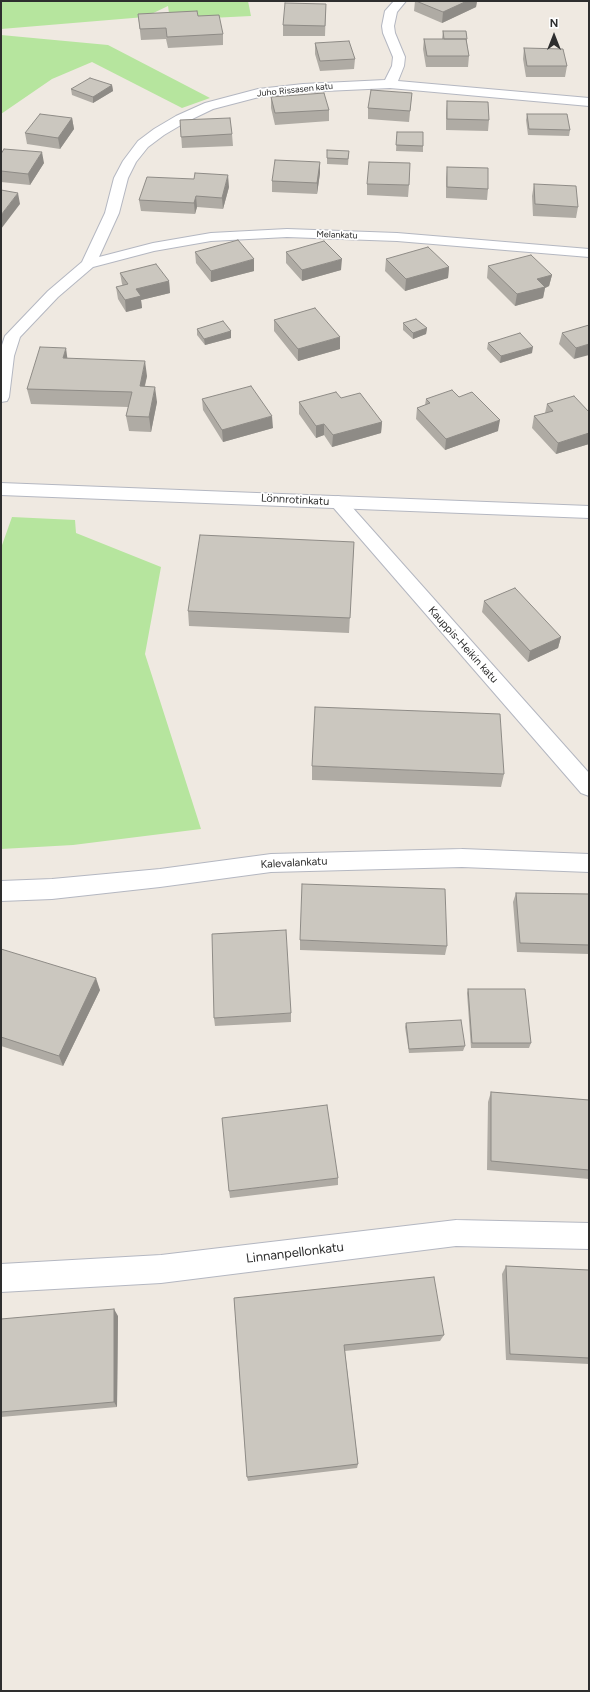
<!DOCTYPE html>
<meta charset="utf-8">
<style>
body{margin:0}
#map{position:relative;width:590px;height:1692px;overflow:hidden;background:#efe9e1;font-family:Figtree,sans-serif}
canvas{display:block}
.frame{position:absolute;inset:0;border:2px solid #2e2e2e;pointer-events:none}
.north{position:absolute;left:534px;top:16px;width:40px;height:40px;-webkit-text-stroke:3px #fff;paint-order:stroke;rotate:0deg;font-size:11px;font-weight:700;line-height:16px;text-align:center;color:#2e2e2e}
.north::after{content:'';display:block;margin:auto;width:14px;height:18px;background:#2e2e2e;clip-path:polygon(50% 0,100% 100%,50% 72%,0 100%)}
</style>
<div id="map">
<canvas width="590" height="1692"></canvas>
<div class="frame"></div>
<div class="north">N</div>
</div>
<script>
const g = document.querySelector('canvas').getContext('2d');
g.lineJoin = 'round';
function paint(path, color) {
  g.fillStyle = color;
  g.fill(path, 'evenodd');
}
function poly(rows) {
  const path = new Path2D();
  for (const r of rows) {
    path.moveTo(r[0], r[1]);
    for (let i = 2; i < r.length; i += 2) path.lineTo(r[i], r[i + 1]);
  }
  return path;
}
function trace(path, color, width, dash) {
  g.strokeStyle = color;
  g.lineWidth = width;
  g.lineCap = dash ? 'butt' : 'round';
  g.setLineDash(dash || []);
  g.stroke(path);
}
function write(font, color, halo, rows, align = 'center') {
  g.font = font + ' Figtree,sans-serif';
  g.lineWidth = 3.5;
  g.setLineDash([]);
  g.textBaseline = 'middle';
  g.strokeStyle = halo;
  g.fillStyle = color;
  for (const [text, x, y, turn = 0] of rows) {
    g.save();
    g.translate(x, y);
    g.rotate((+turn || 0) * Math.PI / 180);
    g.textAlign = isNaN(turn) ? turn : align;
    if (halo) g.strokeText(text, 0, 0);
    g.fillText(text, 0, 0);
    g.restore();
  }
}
const green = poly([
 [1,1,248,1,251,16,170,20,168,6,145,17,1,29],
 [1,35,108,45,210,98,182,108,92,62,52,79,1,114],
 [12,517,75,520,76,533,161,567,145,654,201,829,73,845,1,849,1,548]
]);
const minor = poly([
 [394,1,406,1,397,12,394,26,395,33,405,57,404,66,398,81,589,98,589,106,390,88,303,92,259,97,213,109,186,122,164,135,148,147,136,162,128,178,119,213,99,257,153,243,211,233,287,229,397,233,589,249,589,257,397,241,287,237,211,241,154,251,93,267,58,297,20,337,14,356,9,397,7,401,1,402,1,348,5,336,48,291,82,262,105,213,114,178,123,161,138,141,154,129,176,116,205,103,258,89,303,84,385,80,392,66,393,57,383,33,382,26,385,11,394,1],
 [338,496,344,498,589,773,589,796,581,793,332,506,329,502,332,498,338,496],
 [462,849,589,854,589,872,462,867,271,872,160,887,52,899,1,901,1,881,52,879,160,869,271,854,462,849],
 [456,1220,589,1223,589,1249,456,1246,161,1283,1,1292,1,1264,161,1255,456,1220]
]);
const tertiary = poly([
 [1,483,589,506,589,518,1,495,1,483]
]);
const wall = poly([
 [415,1,477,1,476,7,442,23,414,11],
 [326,4,325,36,283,36,283,25],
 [138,14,198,16,223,34,223,45,168,48,166,39,141,40],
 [443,31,467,39,467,43,469,56,468,67,426,67,423,49,424,39,442,39],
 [315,43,355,59,354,69,320,71,315,54],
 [524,48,567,66,565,77,526,77,523,59],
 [112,85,113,91,93,103,72,95,71,89],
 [412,93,409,122,368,119,368,108],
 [271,97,329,110,329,121,275,125,271,108],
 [447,101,489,120,488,131,446,130,446,112],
 [527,114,570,130,569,136,528,135,526,120],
 [72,118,74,129,60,149,27,144,25,133],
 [180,120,232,134,233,146,182,148],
 [397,132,423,146,423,152,396,151],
 [349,151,348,165,327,164,327,158],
 [1,154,44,163,30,185,1,182],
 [320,162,320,173,317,194,272,192,272,181],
 [447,167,488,189,487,200,446,198,446,178],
 [367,184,409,185,408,197,367,195],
 [534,184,578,207,576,218,533,216,532,196],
 [229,187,223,209,197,207,195,214,141,211,139,200],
 [195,252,254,271,211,282,196,263],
 [286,252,341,270,302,281,286,263],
 [386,259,449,267,448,278,405,291,385,271],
 [488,266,552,275,549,286,545,288,543,298,515,306,487,278],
 [120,273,169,281,170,293,141,300,142,308,126,312,118,299,116,287,123,286,122,284],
 [274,320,340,349,298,361,274,331],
 [403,323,427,328,426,334,413,339,403,330],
 [589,325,574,359,559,344,562,333],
 [197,329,231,331,231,338,205,345,197,335],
 [488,343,532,353,500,363,487,349],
 [68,358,147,376,145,386,157,402,151,432,129,431,126,416,128,407,31,404,27,389],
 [459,397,498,431,445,450,416,419,417,408,425,405,426,399],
 [341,398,382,422,381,433,332,447,324,435,316,438,299,414,299,402],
 [202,399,273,428,223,442,203,410],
 [547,404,589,412,589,444,556,454,532,428,534,416,545,413],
 [354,542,349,633,189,626,188,611],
 [484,601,561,637,558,648,528,662,482,612],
 [589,626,589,639,588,630],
 [312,766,504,774,501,787,312,780],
 [516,893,589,894,589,954,517,952,513,902],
 [300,940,447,946,445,955,300,950],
 [1,949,100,990,63,1066,1,1046],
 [468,989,531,1043,529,1048,471,1048,467,993],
 [291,1013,291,1022,215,1026,214,1018],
 [406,1023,465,1046,463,1051,409,1053,405,1027],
 [491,1092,589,1100,589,1179,487,1170,488,1102],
 [338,1178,338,1185,230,1198,229,1191],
 [506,1266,589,1270,589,1364,506,1360,502,1274],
 [234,1298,444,1335,440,1341,345,1351,358,1464,357,1468,248,1481,247,1477],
 [118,1316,117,1407,1,1417,1,1319]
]);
const shadedWall = poly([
 [467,1,477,1,476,7,442,23,443,12],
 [112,85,113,91,93,103,93,97],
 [72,118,74,129,60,149,58,138],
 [42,152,44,163,30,185,28,174],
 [320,162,320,173,317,194,317,183],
 [228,175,229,187,223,209,222,198],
 [18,193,20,204,1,229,1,215],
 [196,196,197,207,195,214,194,203],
 [254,259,254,271,211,282,211,271],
 [342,259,341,270,302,281,302,270],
 [449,267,448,278,405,291,406,279],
 [552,275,549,286,545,288,543,298,515,306,517,294,537,279],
 [169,281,170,293,141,300,142,308,126,312,125,300,136,289],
 [427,328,426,334,413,339,413,333],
 [231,331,231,338,205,345,204,339],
 [340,337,340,349,298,361,298,349],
 [589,344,589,355,574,359,576,348],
 [533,347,532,353,500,363,501,356],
 [66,348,68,363,63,358],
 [145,361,147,376,141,401,140,386],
 [155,387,157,402,151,432,149,417],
 [272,416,273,428,223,442,222,430],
 [500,420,498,431,445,450,446,439],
 [382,422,381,433,332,447,333,435],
 [324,424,324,435,316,438,316,426],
 [589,433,589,444,556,454,558,443],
 [561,637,558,648,528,662,530,651],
 [96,978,100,990,63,1066,59,1056],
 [114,1309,118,1316,117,1407,114,1402]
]);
const building = poly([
 [416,1,467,1,443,12,416,1],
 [285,3,326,4,325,26,283,25,285,3],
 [197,11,198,16,219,15,223,34,167,37,166,28,140,29,138,14,197,11],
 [443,31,466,31,467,39,444,39,443,31],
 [424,39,466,39,469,56,427,56,424,39],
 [349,41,355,59,320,61,315,43,349,41],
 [524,48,563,49,567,66,527,66,524,48],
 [90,78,112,85,93,97,71,89,90,78],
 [371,90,412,93,410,111,368,108,371,90],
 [324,93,329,110,275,113,271,97,324,93],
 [447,101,488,102,489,120,447,119,447,101],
 [40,114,72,118,58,138,25,133,40,114],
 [527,114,567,114,570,130,529,129,527,114],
 [230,118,232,134,181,137,180,120,230,118],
 [397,132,423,132,423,146,396,145,397,132],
 [4,149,42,152,28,174,1,171,1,154,4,149],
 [327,150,349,151,348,159,327,158,327,150],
 [275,160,320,162,317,183,272,181,275,160],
 [369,162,410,163,409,185,367,184,369,162],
 [447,167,488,168,488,189,447,187,447,167],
 [195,173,228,175,222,198,196,196,194,203,139,200,147,177,194,179,195,173],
 [534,184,576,186,578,207,535,204,534,184],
 [1,190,18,193,1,215,1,190],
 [238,240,254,259,211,271,195,252,238,240],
 [324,241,342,259,302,270,286,252,324,241],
 [428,247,449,267,406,279,386,259,428,247],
 [531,255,552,275,537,279,545,287,517,294,488,266,531,255],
 [156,264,169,281,136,289,141,296,125,300,116,287,128,284,120,273,156,264],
 [315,308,340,337,298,349,274,320,315,308],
 [416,319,427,328,413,333,403,323,416,319],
 [223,321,231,331,204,339,197,329,223,321],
 [589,325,589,344,576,348,562,333,589,325],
 [520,333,533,347,501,356,488,343,520,333],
 [40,347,66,348,63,358,145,361,140,386,155,387,149,417,126,416,132,392,27,389,40,347],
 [251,386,272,416,222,430,202,399,251,386],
 [452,390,459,397,472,392,500,420,446,439,417,408,430,403,426,399,452,390],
 [336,392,341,398,360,393,382,422,333,435,324,424,316,426,299,402,336,392],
 [574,396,589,412,589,433,558,443,534,416,553,411,547,404,574,396],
 [200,535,354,542,350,618,188,611,200,535],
 [515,588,561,637,530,651,484,601,515,588],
 [315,707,500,714,504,774,312,766,315,707],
 [302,884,445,889,447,946,300,940,302,884],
 [516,893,589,894,589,945,520,943,516,893],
 [286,930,291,1013,214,1018,212,934,286,930],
 [1,949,96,978,59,1056,1,1037,1,949],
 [468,989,525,989,531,1043,472,1043,468,989],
 [461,1020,465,1046,409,1049,406,1023,461,1020],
 [491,1092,589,1100,589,1170,491,1161,491,1092],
 [327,1105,338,1178,229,1191,222,1118,327,1105],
 [506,1266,589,1270,589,1358,510,1354,506,1266],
 [434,1277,444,1335,344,1345,358,1464,247,1477,234,1298,434,1277],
 [114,1309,114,1402,1,1412,1,1319,114,1309]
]);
const farStreetnames = [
 ["Juho Rissasen katu",295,90,-6],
 ["Melankatu",337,235,2]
];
const streetNames = [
 ["Lönnrotinkatu",295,500,3],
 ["Kauppis-Heikin katu",463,645,48],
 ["Kalevalankatu",294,863,-3]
];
const nearStreetnames = [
 ["Linnanpellonkatu",295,1253,-7]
];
paint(green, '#b6e59e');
trace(minor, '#b4b7c1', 2);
trace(tertiary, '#b4b7c1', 2);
paint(minor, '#fff');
paint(tertiary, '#fff');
paint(wall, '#afaba4');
paint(shadedWall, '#8e8b86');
paint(building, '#cbc7bf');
trace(building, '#8e8b86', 1);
write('9px', '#2e2e2e', '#fff', farStreetnames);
write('11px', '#2e2e2e', '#fff', streetNames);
write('13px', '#2e2e2e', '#fff', nearStreetnames);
</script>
